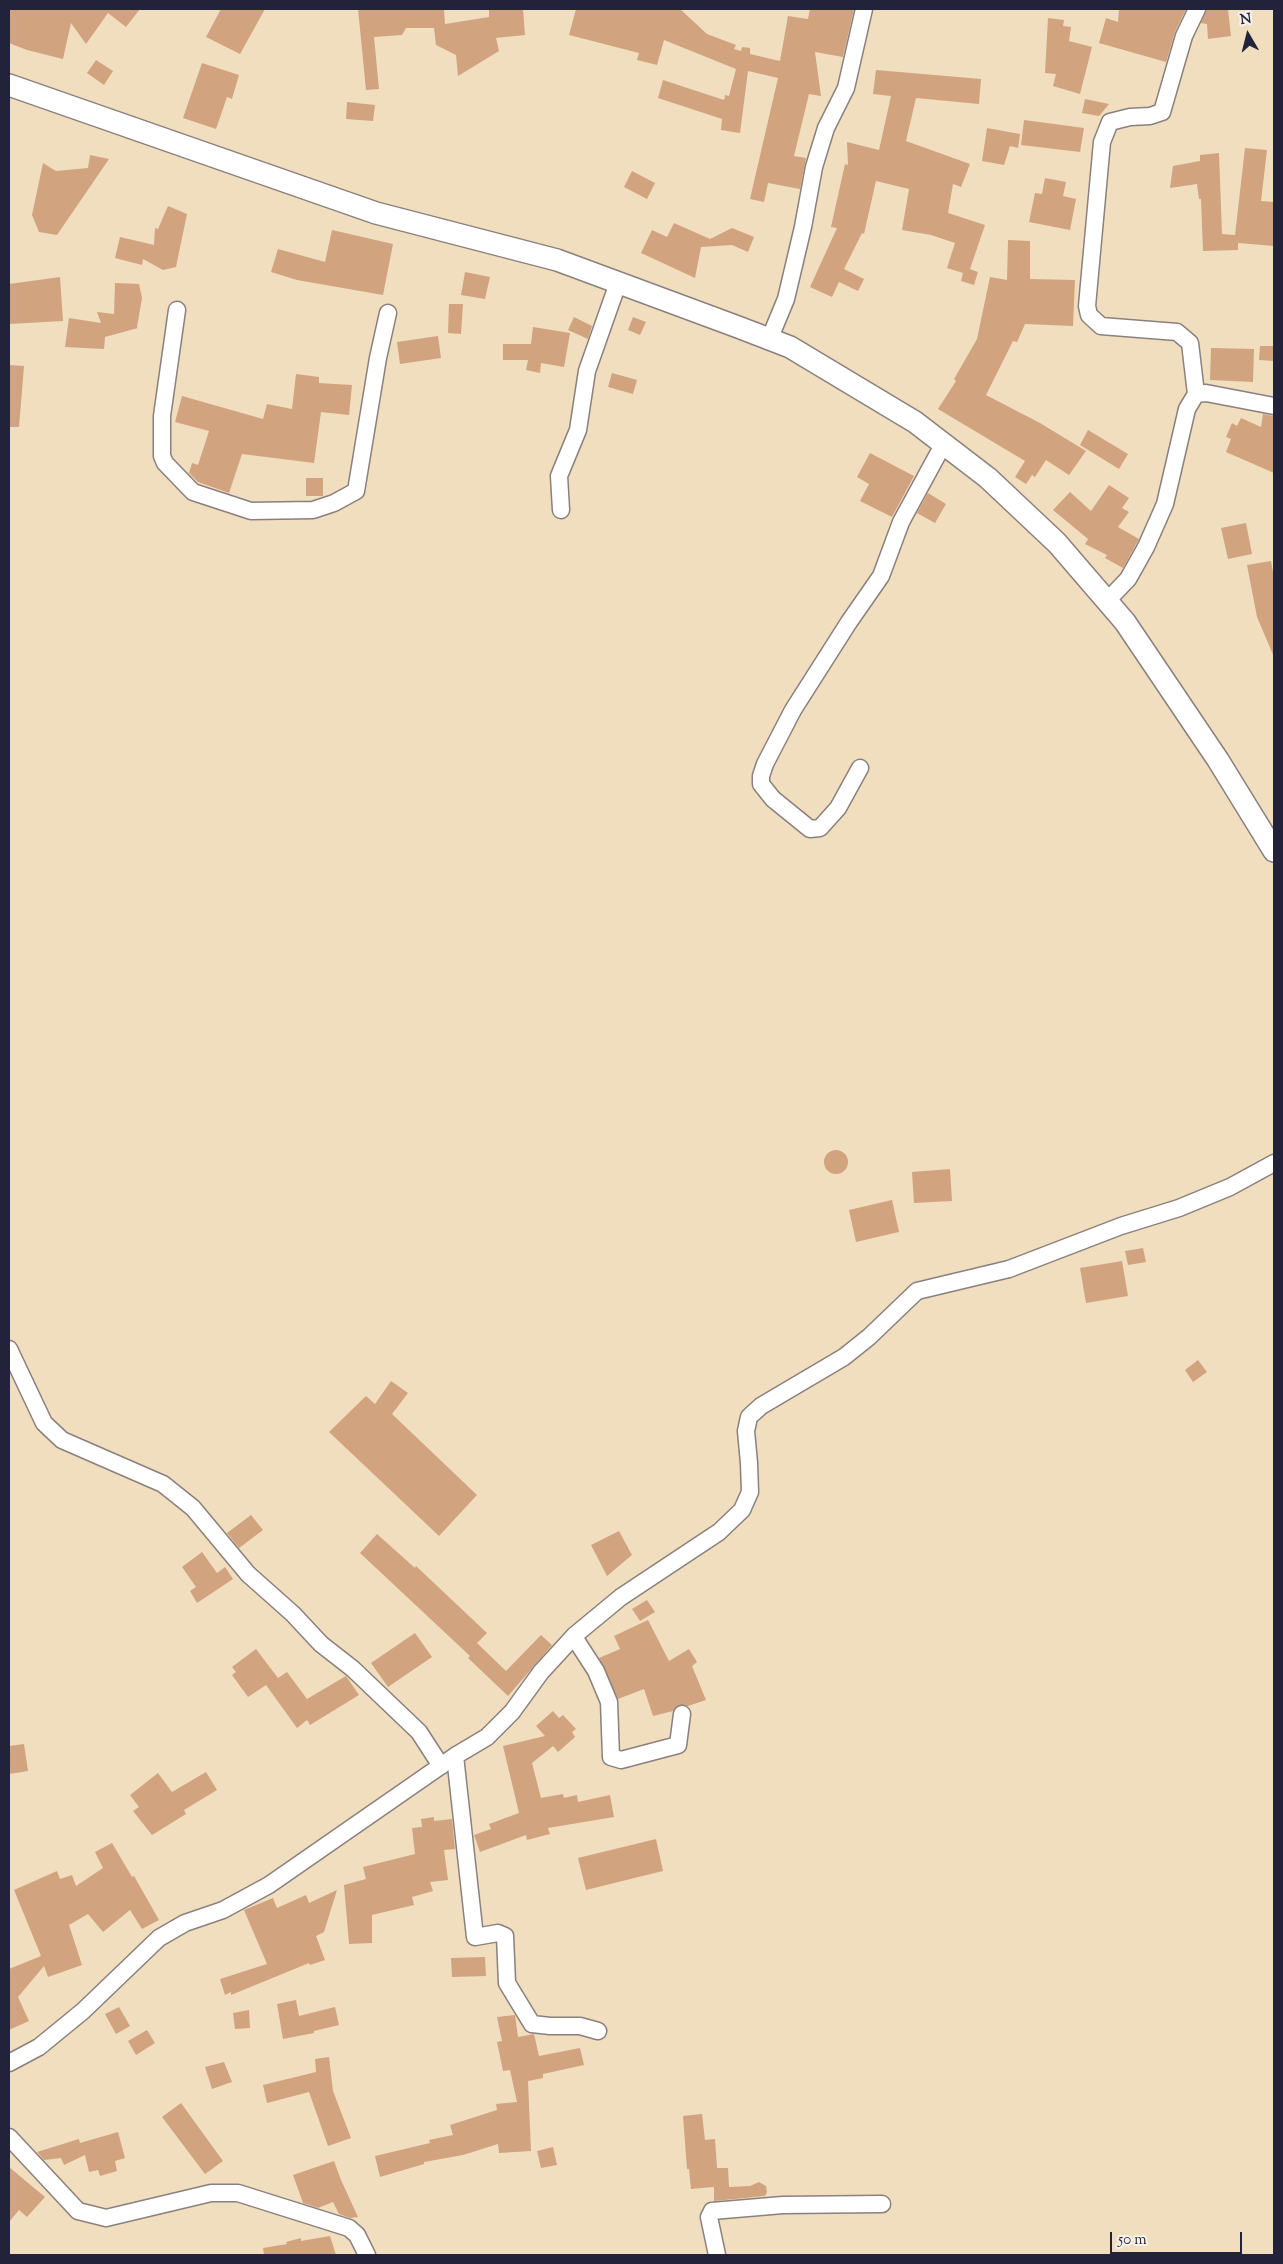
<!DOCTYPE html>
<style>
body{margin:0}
#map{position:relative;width:1283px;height:2264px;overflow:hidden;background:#f1debf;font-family:"Sorts Mill Goudy",serif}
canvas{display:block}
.frame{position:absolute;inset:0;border:10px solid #22223b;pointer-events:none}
.north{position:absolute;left:1223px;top:10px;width:50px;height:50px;-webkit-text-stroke:4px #f7f3e8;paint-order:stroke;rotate:352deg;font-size:14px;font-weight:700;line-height:20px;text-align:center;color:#22223b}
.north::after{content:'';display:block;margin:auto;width:18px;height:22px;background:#22223b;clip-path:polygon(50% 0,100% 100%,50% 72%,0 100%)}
.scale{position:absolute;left:1110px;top:2232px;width:132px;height:22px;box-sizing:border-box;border:2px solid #22223b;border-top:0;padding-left:6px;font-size:15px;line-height:18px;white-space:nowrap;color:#22223b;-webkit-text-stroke:4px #f7f3e8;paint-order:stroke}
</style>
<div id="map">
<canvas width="1283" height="2264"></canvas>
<div class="frame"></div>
<div class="north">N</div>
<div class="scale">50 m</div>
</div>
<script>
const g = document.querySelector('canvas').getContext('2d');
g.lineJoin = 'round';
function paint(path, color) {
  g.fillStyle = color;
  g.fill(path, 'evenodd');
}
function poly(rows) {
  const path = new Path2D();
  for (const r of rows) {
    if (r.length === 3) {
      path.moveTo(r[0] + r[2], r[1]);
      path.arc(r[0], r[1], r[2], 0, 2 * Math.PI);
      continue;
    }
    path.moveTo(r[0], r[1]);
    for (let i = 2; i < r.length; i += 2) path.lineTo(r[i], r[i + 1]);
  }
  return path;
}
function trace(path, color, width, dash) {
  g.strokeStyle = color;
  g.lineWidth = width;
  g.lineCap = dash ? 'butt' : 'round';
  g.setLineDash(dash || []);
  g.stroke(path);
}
const building = poly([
 [9,9,140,9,126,27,108,13,86,44,71,23,63,59,27,50,9,43],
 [221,9,265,9,240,54,206,37],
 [358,9,444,10,445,24,489,17,489,9,523,9,525,35,496,38,499,51,458,76,456,55,436,45,434,28,406,28,402,35,374,37,379,89,366,90],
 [576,9,680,9,707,34,736,45,734,49,741,51,742,47,750,48,750,54,780,61,788,16,808,19,810,9,854,9,843,57,815,52,821,96,809,94,794,156,806,158,800,189,768,183,764,202,750,199,778,78,748,71,740,133,721,130,722,119,658,98,663,80,724,100,725,95,729,96,736,69,664,40,657,65,637,60,639,53,569,35],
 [1119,9,1186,9,1175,32,1166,62,1099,43,1106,18,1118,22],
 [1207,9,1228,9,1231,36,1208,39,1207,24,1201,23],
 [1048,18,1064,20,1063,26,1071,27,1069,41,1092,47,1080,94,1053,86,1056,74,1045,73],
 [96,60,113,71,104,85,87,73],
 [202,63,239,75,232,99,227,97,216,129,183,118],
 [876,70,981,79,979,104,916,98,906,141,970,164,961,187,953,184,948,213,985,225,970,269,978,272,974,285,961,281,963,273,947,268,955,243,931,235,902,230,909,189,876,181,864,234,862,233,844,269,864,279,858,291,839,282,832,297,810,287,837,228,831,227,845,164,848,165,847,142,879,150,891,96,873,94],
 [1085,99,1109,104,1099,116,1082,113],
 [347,102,375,105,373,121,346,119],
 [1024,120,1084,128,1080,152,1021,145],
 [987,128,1020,134,1018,148,1010,146,1004,165,982,161],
 [1245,148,1267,150,1261,201,1274,202,1274,246,1238,243,1238,250,1203,251,1201,199,1199,199,1197,184,1170,188,1173,166,1200,161,1200,155,1219,153,1222,234,1235,235],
 [90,155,109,159,57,235,39,232,32,215,43,163,56,171,88,168],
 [632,171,655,183,647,199,624,187],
 [1045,178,1066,182,1063,196,1076,199,1070,230,1029,222,1035,193,1042,194],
 [168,206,187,214,176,267,163,270,143,259,142,265,115,258,120,237,154,245,155,228,158,229],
 [674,223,710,239,732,228,754,237,748,252,732,245,701,247,695,278,641,253,652,230,667,237],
 [332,230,393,244,383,295,297,280,271,272,278,249,325,262],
 [1008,240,1030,241,1030,279,1075,280,1073,326,1025,324,1017,342,1013,341,986,395,1040,423,1086,451,1069,475,1046,460,1035,477,1032,475,1026,484,1015,477,1025,461,938,409,956,381,954,379,977,339,990,277,1007,280],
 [465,272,490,277,485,299,461,295],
 [60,277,63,321,9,324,9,284],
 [115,283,139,284,142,298,137,327,138,328,105,337,104,349,65,347,69,318,101,323,97,312,114,314],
 [449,304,463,304,461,334,448,333],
 [574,317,592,326,588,339,568,330],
 [633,317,646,322,640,335,628,330],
 [533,327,570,333,564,367,541,363,540,373,526,370,528,360,503,360,503,344,531,344],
 [438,336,441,358,400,364,397,342],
 [1260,346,1274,346,1274,361,1259,360],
 [1211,348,1254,349,1253,382,1210,380],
 [9,365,24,366,19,427,9,427],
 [612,373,637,380,633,394,608,387],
 [296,374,319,377,319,383,352,385,349,415,321,412,314,463,242,454,229,493,198,482,189,473,192,463,198,465,209,431,175,422,182,396,263,419,267,404,292,409],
 [1263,414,1274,416,1274,473,1226,452,1231,439,1226,437,1232,423,1237,426,1241,418,1261,427],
 [1088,430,1128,454,1119,469,1080,445],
 [870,453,914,476,892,517,860,501,869,484,857,477],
 [306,478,323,478,323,496,306,496],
 [1109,485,1129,498,1122,508,1129,512,1118,527,1139,539,1123,568,1105,558,1107,555,1085,544,1088,539,1053,510,1070,492,1091,511],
 [928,493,946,504,935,523,917,513],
 [1246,523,1252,554,1228,559,1221,528],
 [1271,561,1274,578,1274,657,1257,617,1247,565],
 [836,1162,12],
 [950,1169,952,1201,914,1203,912,1172],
 [892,1200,899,1232,856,1242,849,1210],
 [1143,1248,1146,1262,1128,1265,1125,1251],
 [1122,1261,1128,1296,1086,1303,1080,1268],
 [1198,1360,1207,1372,1193,1382,1185,1370],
 [391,1381,408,1393,392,1414,477,1495,439,1536,329,1432,366,1396,375,1404],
 [251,1515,263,1530,239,1548,227,1533],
 [619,1531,632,1555,607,1576,591,1545],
 [377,1534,415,1568,416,1566,487,1633,477,1643,506,1671,541,1635,552,1645,508,1696,468,1658,470,1656,360,1553],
 [202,1552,217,1573,225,1567,233,1579,197,1603,190,1591,196,1587,182,1567],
 [647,1600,655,1612,640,1621,632,1609],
 [648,1620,669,1661,689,1649,697,1662,692,1666,706,1700,688,1706,679,1705,673,1711,653,1716,644,1689,618,1699,599,1658,620,1649,614,1636],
 [415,1633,432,1657,388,1687,371,1663],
 [256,1649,278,1678,287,1672,307,1699,346,1676,359,1695,310,1725,307,1720,297,1728,266,1685,248,1697,232,1675,236,1672,232,1667],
 [553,1711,559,1718,563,1715,576,1729,572,1732,575,1737,558,1752,553,1746,532,1763,541,1798,563,1794,564,1798,577,1795,578,1802,610,1795,614,1817,548,1828,550,1834,527,1840,526,1835,480,1852,474,1835,491,1829,489,1824,519,1813,503,1746,545,1736,536,1726],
 [24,1744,28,1771,9,1774,9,1746],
 [206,1772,217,1790,184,1810,186,1814,152,1835,133,1811,139,1807,130,1795,158,1773,172,1792],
 [434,1817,434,1821,452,1819,455,1849,444,1850,448,1880,430,1882,433,1891,412,1897,414,1905,372,1915,372,1943,349,1944,344,1885,366,1879,363,1867,415,1854,412,1828,422,1827,421,1819],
 [656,1839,663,1871,586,1890,578,1858],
 [112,1843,132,1877,134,1876,159,1920,142,1929,130,1910,103,1932,88,1914,69,1925,82,1965,48,1977,44,1966,18,1997,29,2021,9,2030,9,1969,41,1956,14,1890,57,1871,60,1879,72,1875,76,1886,103,1868,95,1852],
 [337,1890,324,1932,316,1936,325,1960,310,1965,309,1963,231,1995,231,1992,225,1995,220,1979,267,1964,244,1910,273,1898,277,1908,306,1895,309,1903],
 [485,1957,486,1976,452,1977,451,1958],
 [296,2000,299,2016,335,2007,339,2025,314,2031,314,2033,283,2039,277,2004],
 [119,2007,130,2026,116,2034,105,2014],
 [249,2010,250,2028,235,2029,233,2013],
 [515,2015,518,2037,534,2034,539,2056,580,2048,584,2065,543,2074,543,2078,528,2081,531,2151,499,2153,498,2144,463,2155,424,2162,424,2164,380,2177,375,2156,430,2143,429,2140,453,2135,450,2125,497,2110,496,2104,517,2102,510,2070,503,2071,497,2042,502,2041,497,2017],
 [147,2030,155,2043,136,2055,128,2041],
 [329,2057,333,2091,351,2138,328,2146,309,2092,267,2103,263,2085,316,2072,315,2059],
 [224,2062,232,2082,212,2089,205,2067],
 [181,2103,223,2161,205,2174,162,2117],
 [702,2114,705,2140,715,2139,717,2168,728,2168,729,2187,750,2186,759,2182,766,2186,767,2192,765,2196,714,2201,714,2187,691,2189,689,2169,687,2169,683,2116],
 [118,2132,125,2158,115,2161,117,2171,100,2176,98,2170,89,2172,85,2155,64,2165,61,2158,44,2160,37,2152,79,2139,80,2143],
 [553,2147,557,2165,541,2168,537,2151],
 [334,2161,341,2180,358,2217,350,2218,339,2214,333,2202,318,2208,303,2203,293,2175],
 [9,2167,45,2197,27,2217,19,2210,9,2222],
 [330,2236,336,2255,264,2255,263,2248,287,2244,286,2242,301,2238,301,2241]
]);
const minor = poly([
 [177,310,162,416,162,456,165,463,193,492,251,511,313,510,334,503,356,491,378,358,388,313],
 [769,340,786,299,803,227,814,167,826,128,846,88,864,9],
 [1196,394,1190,343,1177,332,1101,326,1089,315,1087,306,1102,142,1110,122,1130,117,1150,116,1162,112,1184,36,1197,9],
 [561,510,559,476,578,430,587,371,618,283],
 [1107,601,1128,579,1146,547,1165,504,1187,409,1196,394,1206,393,1274,406],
 [860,768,838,808,820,828,810,829,773,799,761,784,761,776,765,764,793,710,849,622,881,576,901,522,944,443],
 [9,1349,44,1423,62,1440,163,1484,193,1508,248,1574,293,1614,321,1644,353,1669,419,1732,441,1766],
 [574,1637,596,1671,609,1702,611,1757,621,1760,678,1745,682,1714],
 [455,1756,475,1937,498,1933,505,1936,507,1983,532,2024,550,2026,580,2026,598,2031],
 [9,2063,39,2047,83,2011,159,1938,185,1923,223,1910,269,1885,455,1756,487,1737,512,1712,541,1672,575,1635,621,1597,719,1532,742,1510,750,1492,749,1463,746,1431,749,1417,761,1406,844,1357,869,1337,917,1291,1009,1269,1121,1226,1179,1208,1230,1187,1274,1163],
 [9,2137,78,2211,106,2218,211,2193,238,2193,349,2228,357,2235,367,2255],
 [717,2255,709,2217,712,2211,783,2205,882,2204]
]);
const tertiary = poly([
 [9,85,376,213,557,260,738,327,790,347,915,422,988,478,1057,543,1125,622,1218,760,1274,851]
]);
paint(building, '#d2a37f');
trace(minor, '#8a807d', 19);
trace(tertiary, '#8a807d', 24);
trace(minor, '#fff', 16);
trace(tertiary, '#fff', 21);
</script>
